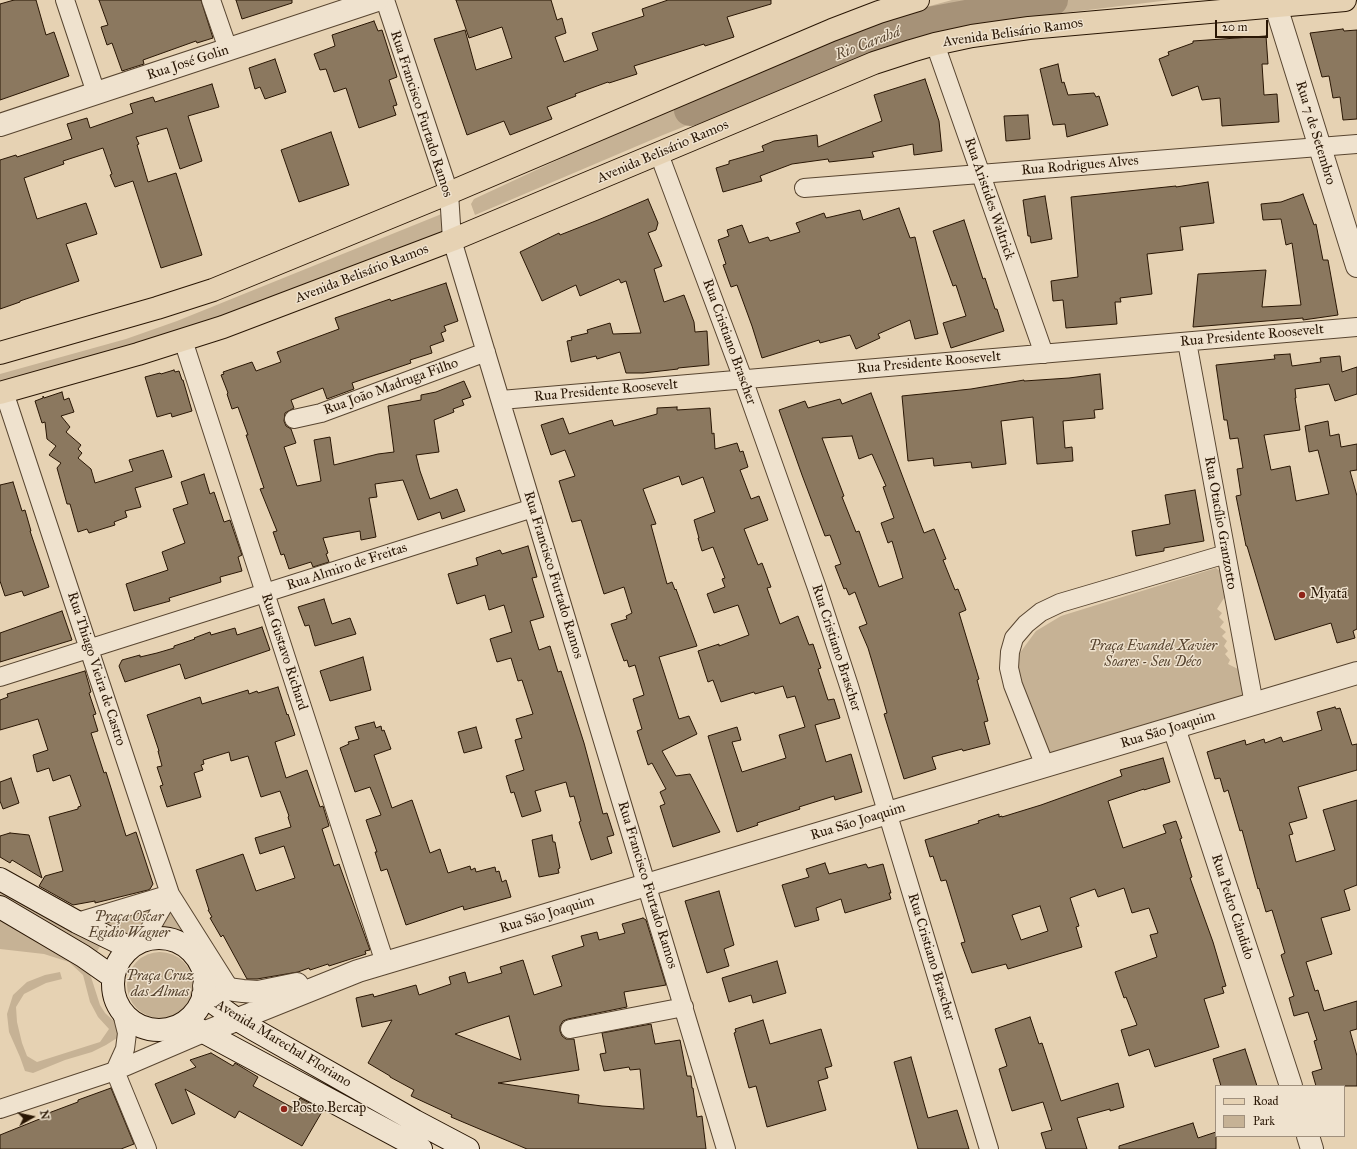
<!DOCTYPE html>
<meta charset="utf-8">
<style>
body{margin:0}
#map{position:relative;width:1357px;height:1149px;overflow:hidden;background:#e6d2b3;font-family:"IM FELL Great Primer",serif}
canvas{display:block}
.legend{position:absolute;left:1215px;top:1085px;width:130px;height:52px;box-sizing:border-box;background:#efe2ce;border:1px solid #a0907d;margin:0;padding:5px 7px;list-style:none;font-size:12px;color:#291604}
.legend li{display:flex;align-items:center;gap:8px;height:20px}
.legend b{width:20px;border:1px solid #a0907d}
.north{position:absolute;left:12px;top:1097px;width:40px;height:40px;-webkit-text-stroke:3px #efe2ce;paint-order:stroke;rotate:81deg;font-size:11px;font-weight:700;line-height:16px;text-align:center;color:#291604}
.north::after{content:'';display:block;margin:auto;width:14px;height:18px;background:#291604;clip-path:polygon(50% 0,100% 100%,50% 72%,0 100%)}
.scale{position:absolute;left:1215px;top:20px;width:53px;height:18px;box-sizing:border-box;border:2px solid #291604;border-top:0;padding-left:5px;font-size:12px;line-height:14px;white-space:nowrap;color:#291604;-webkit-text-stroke:3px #efe2ce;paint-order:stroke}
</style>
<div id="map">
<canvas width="1357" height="1149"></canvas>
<ul class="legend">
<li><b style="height:5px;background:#e6d2b3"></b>Road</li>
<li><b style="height:11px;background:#c6b295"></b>Park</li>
</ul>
<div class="north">N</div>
<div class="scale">20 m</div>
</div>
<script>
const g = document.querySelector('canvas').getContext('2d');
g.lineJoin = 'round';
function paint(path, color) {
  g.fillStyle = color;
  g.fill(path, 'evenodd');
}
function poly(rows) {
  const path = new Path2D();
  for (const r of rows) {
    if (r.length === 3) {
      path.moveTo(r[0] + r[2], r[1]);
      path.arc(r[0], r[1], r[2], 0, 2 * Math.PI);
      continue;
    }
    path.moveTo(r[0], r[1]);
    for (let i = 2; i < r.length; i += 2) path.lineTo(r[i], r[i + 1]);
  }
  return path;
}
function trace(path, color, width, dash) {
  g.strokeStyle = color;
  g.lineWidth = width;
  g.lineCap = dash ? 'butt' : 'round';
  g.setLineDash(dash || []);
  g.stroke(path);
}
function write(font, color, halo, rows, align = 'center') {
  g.font = font + ' "IM FELL Great Primer",serif';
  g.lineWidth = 3;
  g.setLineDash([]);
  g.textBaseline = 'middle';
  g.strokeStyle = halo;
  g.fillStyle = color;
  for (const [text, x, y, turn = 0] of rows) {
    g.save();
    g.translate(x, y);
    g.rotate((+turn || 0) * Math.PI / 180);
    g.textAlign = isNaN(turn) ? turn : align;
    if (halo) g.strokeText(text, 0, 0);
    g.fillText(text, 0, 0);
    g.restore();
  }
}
const green = poly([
 [952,0,1170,0,1022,18,880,51,836,66,663,135,475,215,471,204,474,199,620,131,799,51,904,13],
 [444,213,448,232,197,329,0,387,0,374,126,339,177,321],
 [1216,568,1221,572,1226,595,1217,609,1222,613,1219,617,1224,622,1220,627,1226,632,1222,636,1227,641,1224,646,1228,651,1225,654,1230,660,1228,664,1240,670,1244,696,1050,754,1018,682,1019,654,1036,631,1061,616],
 [0,887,103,941,95,955,55,927,0,895],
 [170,894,143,941,77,922],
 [169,914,177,915,198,945,176,933,154,932],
 [0,915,87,969,91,977,100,1005,105,1013,117,1024,119,1032,117,1038,106,1045,92,1052,65,1060,33,1073,25,1071,20,1057,9,1032,7,1014,13,995,27,982,45,975,60,972,62,979,46,983,24,994,16,1007,17,1022,22,1043,27,1056,37,1062,100,1042,109,1029,98,1017,90,1002,83,975,69,962,44,954,0,949],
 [160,985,33]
]);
const river = poly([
 [690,110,918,25,1052,0]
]);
const building = poly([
 [14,0,36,0,46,35,54,32,69,76,0,100,0,4,14,0],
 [99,0,201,0,213,38,197,43,196,41,143,60,144,64,122,71,112,43,107,45,101,27,108,25,99,0],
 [236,0,292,0,292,3,242,19,236,0],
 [456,0,551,0,557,20,562,18,566,33,555,37,564,62,598,50,592,33,644,16,642,9,668,0,771,0,771,4,727,17,734,37,705,46,704,44,634,66,637,74,609,83,608,82,575,94,576,96,547,107,552,119,510,135,504,121,467,135,434,39,465,30,476,70,512,58,502,27,469,38,456,0],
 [374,21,378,31,382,30,397,77,389,80,397,105,393,106,396,115,359,128,346,88,334,92,326,69,320,70,314,54,335,46,332,35,374,21],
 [1343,29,1344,31,1357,30,1357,119,1343,120,1340,97,1333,98,1329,76,1322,77,1310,33,1343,29],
 [1266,36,1268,64,1262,64,1264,95,1277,94,1279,122,1222,126,1220,98,1202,100,1198,86,1172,96,1159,59,1169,55,1168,52,1193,43,1193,41,1266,36],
 [275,59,286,92,265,99,260,87,255,89,249,68,275,59],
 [1058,64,1062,83,1064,82,1068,95,1094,93,1096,97,1099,96,1108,125,1067,137,1065,124,1053,125,1040,69,1058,64],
 [925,79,939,121,942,151,914,155,913,144,872,152,874,157,829,162,828,159,792,164,760,176,762,181,723,192,716,168,729,164,729,161,764,151,762,146,774,141,817,135,818,147,882,121,874,95,925,79],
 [212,84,219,107,188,116,202,161,180,169,167,128,136,137,139,144,137,145,148,182,176,173,202,255,161,268,133,181,115,187,110,175,112,174,103,148,63,161,64,164,24,178,37,219,86,203,97,234,66,244,79,281,20,301,20,302,0,309,0,160,16,155,17,157,72,139,67,124,87,118,90,128,133,113,130,104,153,97,155,102,212,84],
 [1028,115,1030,139,1006,141,1004,116,1028,115],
 [331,132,349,185,299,202,281,150,331,132],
 [1208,182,1214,223,1180,227,1183,250,1147,254,1152,294,1120,298,1121,302,1115,302,1117,324,1066,328,1063,300,1053,301,1051,281,1078,277,1071,197,1176,186,1176,187,1208,182],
 [1303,194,1314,225,1316,224,1323,260,1328,260,1338,315,1303,320,1303,318,1193,327,1198,274,1266,270,1262,307,1301,305,1292,243,1286,245,1281,219,1263,220,1261,204,1281,202,1303,194],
 [1045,196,1052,239,1031,243,1030,236,1028,236,1023,200,1045,196],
 [648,199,658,223,656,230,648,233,662,266,654,269,664,302,684,295,694,322,695,332,707,331,709,365,678,368,678,369,643,373,626,373,620,352,597,359,596,356,571,362,567,341,572,340,571,337,588,333,587,330,610,323,613,334,641,333,626,281,621,283,619,279,580,296,576,285,542,301,520,252,559,233,560,235,598,220,648,199],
 [899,208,910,238,915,237,938,334,915,339,910,320,878,334,880,338,856,349,850,335,820,343,819,340,762,358,752,326,737,285,731,287,723,265,726,264,718,240,729,236,727,230,742,225,749,243,768,237,770,241,800,232,796,223,824,213,826,218,860,210,863,220,899,208],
 [964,220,983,279,985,278,995,309,997,309,1004,331,951,348,943,323,966,316,956,285,953,286,933,231,964,220],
 [446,283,458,321,444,326,446,331,441,333,444,341,430,346,432,353,410,360,411,363,352,383,354,389,327,399,323,388,291,400,294,408,285,413,284,421,286,426,291,429,296,443,284,447,297,486,321,481,314,440,330,437,334,465,378,454,394,452,388,406,421,400,421,395,436,392,464,381,471,397,462,400,464,405,453,409,454,412,434,420,439,452,416,455,420,471,430,499,457,489,465,511,442,519,440,512,418,520,403,480,375,484,377,497,369,498,376,537,361,540,360,531,323,538,328,553,326,554,329,562,313,567,311,562,289,569,284,554,281,555,273,532,277,531,260,489,264,488,246,435,248,435,238,407,232,409,227,394,228,393,221,375,224,374,223,372,252,362,256,371,281,362,277,352,339,329,335,318,390,299,391,301,446,283],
 [1290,354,1292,366,1321,362,1320,358,1340,356,1342,372,1357,367,1357,394,1335,401,1329,384,1295,389,1296,398,1295,398,1300,430,1264,435,1271,470,1290,466,1296,501,1329,494,1318,450,1309,452,1305,426,1328,421,1330,436,1339,434,1341,447,1357,444,1357,470,1350,471,1357,496,1357,629,1353,631,1355,638,1337,643,1331,623,1275,640,1247,546,1246,546,1236,496,1241,495,1237,469,1243,468,1238,438,1230,439,1227,420,1224,420,1216,365,1275,359,1274,355,1290,354],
 [174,370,175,372,179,371,182,380,183,380,192,411,172,417,171,413,157,417,145,377,160,373,161,374,174,370],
 [1100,374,1103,409,1094,410,1095,418,1063,421,1065,448,1072,447,1073,461,1037,464,1033,417,1001,421,1006,464,972,468,971,462,934,466,933,458,908,461,902,396,971,389,1024,380,1024,381,1069,378,1100,374],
 [62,392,64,400,69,398,74,412,61,416,70,427,66,432,81,445,78,449,82,453,78,458,91,469,95,483,133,471,129,460,163,450,172,477,135,488,141,507,125,511,127,517,114,522,115,525,89,533,87,529,78,532,70,504,67,504,57,468,61,463,49,455,56,446,47,439,45,422,42,423,35,401,43,398,43,396,44,398,62,392],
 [871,393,924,533,934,529,946,559,943,560,955,590,958,589,966,610,959,613,979,679,977,680,988,721,984,722,990,744,963,751,962,749,932,757,936,769,904,779,884,714,887,713,877,678,868,648,859,627,867,624,855,592,849,595,846,588,844,589,835,566,841,564,830,535,825,536,802,475,779,410,805,401,808,408,840,399,842,404,871,393],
 [852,436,859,459,872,454,886,486,883,487,894,518,881,523,888,543,892,541,903,578,879,587,859,531,856,532,842,497,844,496,822,438,852,436],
 [677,407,677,410,710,408,712,434,714,433,715,449,737,443,740,452,743,451,748,467,740,470,751,499,759,496,768,520,744,529,758,565,762,563,771,587,767,588,780,624,798,616,809,645,813,644,821,668,818,669,828,700,834,699,840,718,815,725,826,762,851,754,862,792,835,800,834,796,799,807,800,809,757,823,758,825,737,832,708,736,737,727,741,740,732,742,742,772,786,758,779,735,805,727,795,696,787,698,783,686,755,694,754,692,721,702,713,680,708,682,698,651,719,644,719,646,749,635,738,605,714,613,707,594,725,587,722,579,725,578,713,547,702,551,698,538,699,538,694,520,715,512,703,477,682,485,679,476,643,489,656,524,651,525,667,584,672,582,675,590,676,589,697,646,659,657,679,719,689,716,697,734,662,751,676,776,690,774,720,832,673,847,660,806,665,804,660,792,666,789,652,763,648,765,637,731,642,729,633,699,644,695,635,665,629,667,627,660,624,661,611,624,627,619,626,616,632,613,624,587,604,594,581,520,572,522,559,481,575,476,565,450,551,455,541,425,563,418,569,434,612,420,614,426,657,414,657,408,677,407],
 [204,474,210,494,214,492,224,522,230,520,242,555,238,557,242,571,220,577,221,582,169,598,170,601,134,611,126,584,168,570,162,552,185,543,173,509,188,504,181,482,204,474],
 [13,482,22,511,25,510,31,531,30,531,49,587,24,596,22,591,5,596,0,581,0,485,13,482],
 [1195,490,1204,541,1164,548,1164,551,1136,556,1132,531,1170,524,1165,495,1195,490],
 [528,546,537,577,532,578,544,617,530,621,539,650,550,646,558,672,561,671,584,743,603,814,607,813,614,835,607,837,612,853,591,860,579,822,581,821,574,796,570,797,566,782,535,791,541,811,522,817,514,792,511,793,506,776,524,770,515,740,522,738,516,719,533,714,522,680,518,681,511,658,497,662,490,639,512,632,504,605,489,610,485,595,457,604,448,574,478,565,476,558,500,550,502,554,528,546],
 [324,599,332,624,350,618,356,634,315,646,309,625,305,626,298,607,324,599],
 [62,611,72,640,0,662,0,633,62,611],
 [262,627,270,650,185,679,180,664,125,682,119,666,122,660,140,655,140,657,157,653,174,648,174,646,195,639,194,638,210,632,211,635,235,628,237,635,262,627],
 [363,657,371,690,330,701,320,671,363,657],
 [85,671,91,692,89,693,96,714,93,715,98,731,91,733,104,773,106,772,126,836,136,832,153,884,150,889,148,890,95,903,95,901,73,905,39,886,45,876,63,871,49,817,78,809,78,807,81,806,70,775,53,781,49,768,37,772,33,755,48,750,38,719,0,730,0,700,8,697,7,694,85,671],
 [278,687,287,715,288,714,295,735,275,742,286,778,307,770,320,807,323,806,329,826,322,829,334,866,339,864,370,950,365,951,366,954,329,966,328,964,310,970,309,968,298,972,257,979,247,979,223,935,221,937,210,918,212,917,208,910,209,910,196,870,243,854,256,891,295,878,284,846,260,854,255,838,291,827,288,817,289,816,280,791,261,797,248,756,231,761,229,752,203,760,204,764,201,765,203,770,194,773,201,797,167,807,160,786,163,785,157,767,162,766,158,751,159,751,147,715,200,697,202,704,248,690,249,694,257,691,258,693,278,687],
 [1335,707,1336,709,1340,708,1352,745,1357,744,1357,770,1298,787,1307,818,1289,823,1293,834,1289,835,1296,862,1335,850,1323,810,1357,800,1357,885,1344,890,1350,910,1321,918,1332,954,1306,962,1315,991,1318,990,1324,1011,1357,1001,1357,1029,1350,1031,1357,1056,1357,1086,1316,1086,1312,1072,1322,1069,1314,1041,1317,1040,1308,1012,1294,1016,1289,998,1294,996,1281,955,1285,953,1272,910,1266,912,1259,888,1258,889,1242,830,1240,831,1228,790,1224,792,1220,778,1215,779,1207,752,1245,740,1246,745,1264,739,1265,743,1281,737,1283,742,1322,730,1317,712,1335,707],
 [374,722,376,728,381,726,382,731,384,730,391,749,374,755,392,808,412,800,430,853,440,849,448,873,470,866,471,870,475,868,476,872,495,867,496,872,499,871,502,882,506,880,511,897,464,910,463,906,406,925,387,869,381,871,375,852,377,852,366,820,381,815,370,787,355,792,340,748,349,744,348,742,359,739,355,727,374,722],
 [476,727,482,748,464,753,458,732,476,727],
 [1163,758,1170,782,1144,790,1144,789,1108,801,1123,848,1166,833,1163,825,1176,821,1182,838,1180,839,1192,877,1190,878,1213,942,1226,986,1222,987,1224,993,1204,999,1219,1047,1155,1067,1149,1049,1129,1056,1121,1030,1137,1025,1126,997,1124,998,1115,972,1157,957,1150,935,1158,933,1149,908,1132,913,1124,888,1098,897,1095,889,1070,898,1079,926,1076,927,1082,947,1008,969,1006,964,972,973,961,943,965,942,946,880,941,881,933,856,930,857,925,840,979,823,978,821,999,814,999,817,1002,816,1002,817,1041,805,1122,776,1120,770,1163,758],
 [1040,906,1048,931,1021,940,1012,915,1040,906],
 [11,778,19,803,3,809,0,801,0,782,11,778],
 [10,833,29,835,42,878,12,860,10,863,0,857,0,836,10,833],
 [552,835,553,842,555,842,560,868,558,869,559,873,539,877,532,840,552,835],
 [825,863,829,874,866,864,868,868,883,864,891,893,889,893,891,899,845,913,841,899,816,908,819,920,795,927,782,885,809,877,806,869,825,863],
 [719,891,734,945,724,949,729,966,707,973,685,901,719,891],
 [643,918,646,920,666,985,624,992,627,1007,568,1019,563,1021,560,1026,560,1031,562,1036,566,1039,574,1039,579,1070,498,1083,579,1095,578,1103,602,1106,644,1109,640,1069,630,1070,629,1067,604,1071,600,1054,606,1053,602,1033,651,1024,655,1044,680,1040,687,1076,691,1076,692,1088,693,1088,697,1117,702,1116,706,1149,527,1149,451,1117,452,1115,411,1096,414,1090,390,1077,390,1076,368,1063,392,1020,362,1027,356,998,373,994,374,997,416,985,419,995,451,984,449,977,465,972,468,983,502,973,500,967,523,960,534,995,562,986,552,956,584,946,581,936,597,932,599,940,625,933,622,924,643,918],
 [509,1016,521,1060,455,1034,481,1025,509,1016],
 [777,961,786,993,753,1003,751,995,729,1002,722,978,777,961],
 [1030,1017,1039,1044,1042,1043,1061,1101,1118,1083,1124,1107,1110,1111,1110,1109,1077,1118,1087,1149,1046,1149,1041,1133,1052,1130,1043,1102,1012,1111,999,1069,1007,1066,995,1029,1030,1017],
 [763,1020,770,1044,821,1029,832,1066,825,1068,828,1078,818,1081,826,1110,767,1127,756,1086,749,1088,734,1033,736,1032,735,1029,763,1020],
 [1245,1049,1257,1086,1221,1086,1213,1059,1245,1049],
 [211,1053,233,1066,235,1063,258,1077,253,1086,295,1109,300,1098,323,1110,302,1146,239,1111,235,1118,185,1089,195,1114,172,1124,155,1084,196,1067,190,1060,211,1053],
 [911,1057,928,1118,957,1110,969,1149,918,1149,894,1062,911,1057],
 [111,1088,134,1144,121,1149,0,1149,0,1135,47,1116,46,1114,78,1102,78,1100,111,1088],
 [1193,1123,1198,1138,1216,1132,1216,1149,1119,1149,1119,1146,1193,1123]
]);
const minor = poly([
 [65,0,96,93],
 [211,0,228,49],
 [385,0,449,193,452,240,726,1149],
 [935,44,1044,354],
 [659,154,743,379,817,588,849,686,989,1149],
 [804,188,1357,144],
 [183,340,385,963],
 [1187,342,1254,704],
 [4,392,170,894,230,989],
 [501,400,1357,327],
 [294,419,321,413,486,352],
 [0,677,533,508],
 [1045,766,1013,685,1009,668,1010,652,1014,638,1026,624,1041,612,1060,603,1226,554],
 [77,922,170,894],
 [143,941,170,894],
 [200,946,203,975],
 [570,1029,684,1007],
 [115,1071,147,1149],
 [115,1071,125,1049,127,1033,122,1013],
 [0,1109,115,1071,206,1032]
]);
const tertiary = poly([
 [1274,0,1357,266],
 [0,125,377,0],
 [1174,728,1291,1086],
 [204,986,243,991,258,992,297,984],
 [206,1032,358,971,1357,673],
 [1308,1136,1312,1149]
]);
const secondary = poly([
 [0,879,77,922,130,948],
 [0,907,83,956,113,977],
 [159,984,46],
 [203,995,236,1019,253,1029,415,1121,468,1149],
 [185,1022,421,1149]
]);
const primary = poly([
 [0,353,157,308,213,290,449,193,832,30,879,12,918,0],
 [0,393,138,354,223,327,452,240,874,63,911,51,935,44,972,36,1029,28,1345,0]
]);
const markers = [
 [1302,595,4,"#8f2418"],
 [284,1109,4,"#8f2418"]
];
const streetNames = [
 ["Avenida Belisário Ramos",1013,33,-8],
 ["Rua José Golin",188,63,-18],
 ["Rua Francisco Furtado Ramos",421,114,72],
 ["Rua 7 de Setembro",1315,133,73],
 ["Avenida Belisário Ramos",663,152,-23],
 ["Rua Rodrigues Alves",1080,166,-5],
 ["Rua Aristides Waltrick",989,199,71],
 ["Avenida Belisário Ramos",362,274,-21],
 ["Rua Presidente Roosevelt",1252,336,-5],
 ["Rua Cristiano Brascher",729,342,70],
 ["Rua Presidente Roosevelt",929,363,-5],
 ["Rua João Madruga Filho",391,387,-20],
 ["Rua Presidente Roosevelt",606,391,-5],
 ["Rua Otacílio Granzotto",1220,523,80],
 ["Rua Almiro de Freitas",347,567,-18],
 ["Rua Francisco Furtado Ramos",553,575,73],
 ["Rua Cristiano Brascher",836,648,72],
 ["Rua Gustavo Richard",284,652,72],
 ["Rua Thiago Vieira de Castro",96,669,72],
 ["Rua São Joaquim",1168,730,-17],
 ["Rua São Joaquim",858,822,-17],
 ["Rua Francisco Furtado Ramos",647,885,73],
 ["Rua Pedro Cândido",1232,907,72],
 ["Rua São Joaquim",547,915,-17],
 ["Rua Cristiano Brascher",931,957,73],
 ["Avenida Marechal Floriano",283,1044,31]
];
const poiNames = [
 ["Myatã",1310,595],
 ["Posto Bercap",292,1109]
];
const parkNames = [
 ["Praça Evandel Xavier",1153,647],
 ["Soares - Seu Déco",1153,663],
 ["Praça Oscar",129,918],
 ["Egidio Wagner",129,934],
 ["Praça Cruz",160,977],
 ["das Almas",160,993]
];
const waterNames = [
 ["Rio Carahá",868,44,-21]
];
paint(green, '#c6b295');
trace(river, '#a69278', 32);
paint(building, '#8b785f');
trace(building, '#291604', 1);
trace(minor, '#584530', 20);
trace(tertiary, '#584530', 24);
trace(secondary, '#291604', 24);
trace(primary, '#291604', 24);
trace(minor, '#efe2ce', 18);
trace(tertiary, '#efe2ce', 22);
trace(secondary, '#efe2ce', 22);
trace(primary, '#e6d2b3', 22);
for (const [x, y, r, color] of markers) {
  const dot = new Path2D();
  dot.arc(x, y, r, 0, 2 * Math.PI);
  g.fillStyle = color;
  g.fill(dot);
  trace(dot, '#efe2ce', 1.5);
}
write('14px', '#291604', '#efe2ce', streetNames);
write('14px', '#291604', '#efe2ce', poiNames, 'left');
write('italic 14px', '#584530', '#efe2ce', parkNames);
write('italic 15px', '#5b4832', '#efe2ce', waterNames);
</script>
